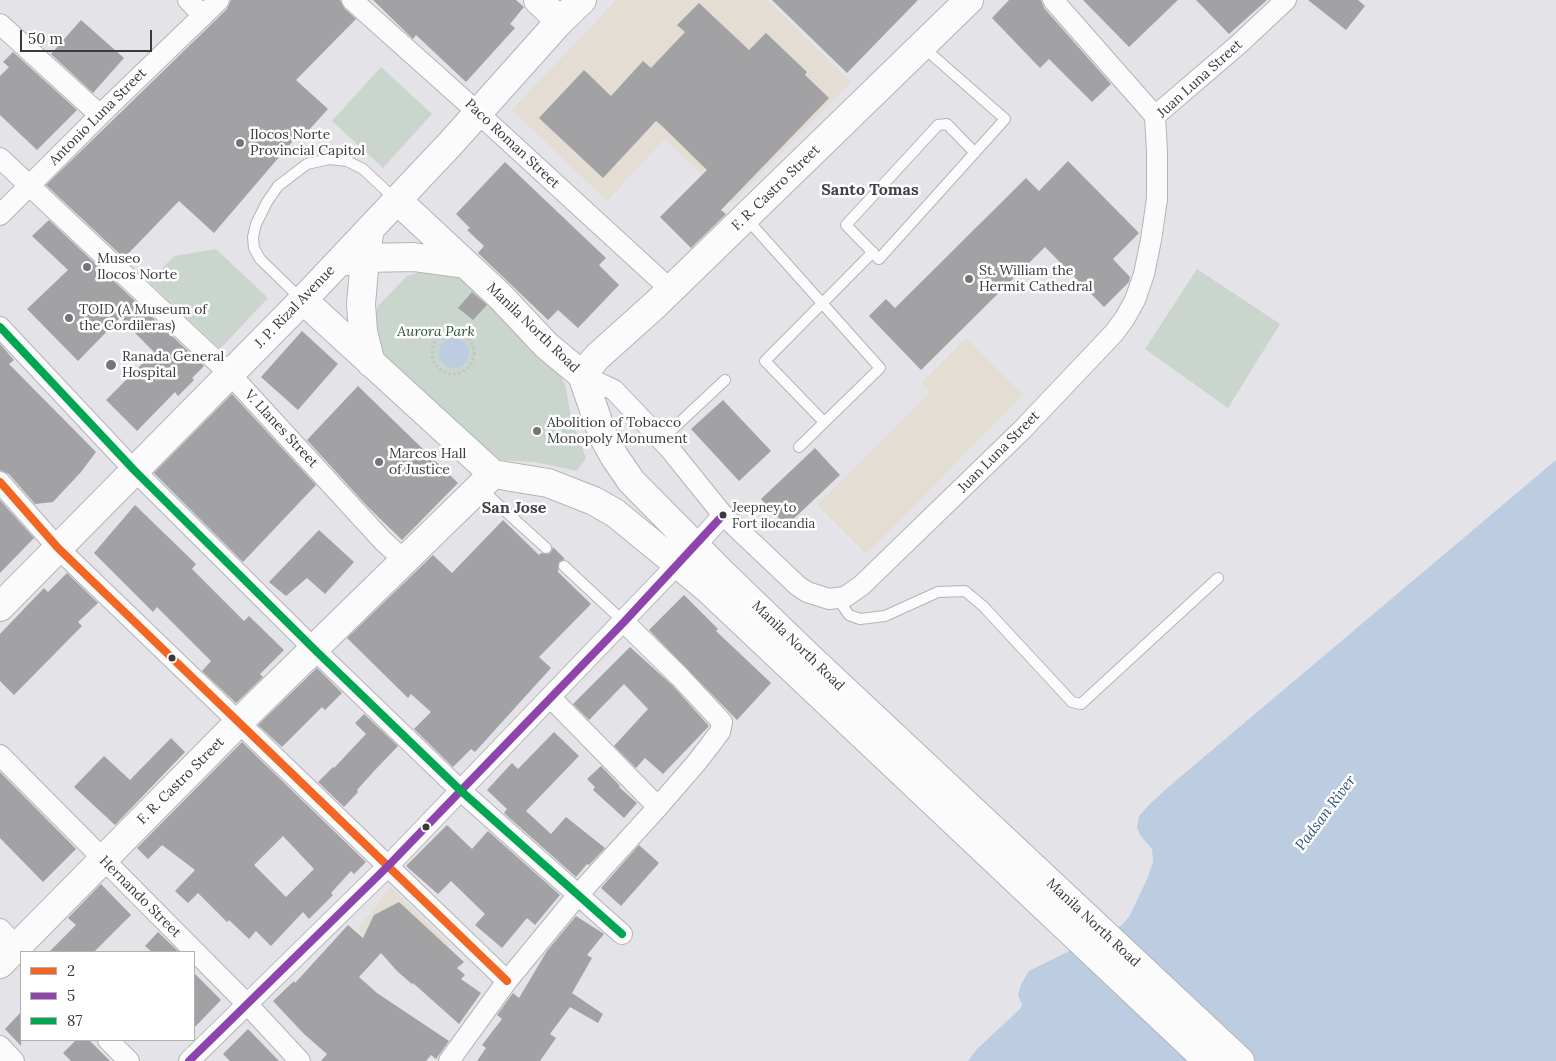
<!DOCTYPE html>
<style>
body{margin:0}
#map{position:relative;width:1556px;height:1061px;overflow:hidden;background:#e3e3e8;font-family:Lora,serif}
canvas{display:block}
.legend{position:absolute;left:20px;top:951px;width:175px;height:90px;box-sizing:border-box;background:#fff;border:1px solid #b0b0b1;margin:0;padding:6px 9px;list-style:none;font-size:15px;color:#3a3a3d}
.legend li{display:flex;align-items:center;gap:10px;height:25px}
.legend b{width:25px;border:1px solid #b0b0b1}
.scale{position:absolute;left:20px;top:30px;width:132px;height:22px;box-sizing:border-box;border:2px solid #3a3a3d;border-top:0;padding-left:6px;font-size:15px;line-height:18px;white-space:nowrap;color:#3a3a3d;-webkit-text-stroke:4px #fff;paint-order:stroke}
</style>
<div id="map">
<canvas width="1556" height="1061"></canvas>
<ul class="legend">
<li><b style="height:6px;background:#f26522"></b>2</li>
<li><b style="height:6px;background:#8e44ad"></b>5</li>
<li><b style="height:6px;background:#00a651"></b>87</li>
</ul>
<div class="scale">50 m</div>
</div>
<script>
const g = document.querySelector('canvas').getContext('2d');
g.lineJoin = 'round';
function paint(path, color) {
  g.fillStyle = color;
  g.fill(path, 'evenodd');
}
function poly(rows) {
  const path = new Path2D();
  for (const r of rows) {
    if (r.length === 3) {
      path.moveTo(r[0] + r[2], r[1]);
      path.arc(r[0], r[1], r[2], 0, 2 * Math.PI);
      continue;
    }
    path.moveTo(r[0], r[1]);
    for (let i = 2; i < r.length; i += 2) path.lineTo(r[i], r[i + 1]);
  }
  return path;
}
function trace(path, color, width, dash) {
  g.strokeStyle = color;
  g.lineWidth = width;
  g.lineCap = dash ? 'butt' : 'round';
  g.setLineDash(dash || []);
  g.stroke(path);
}
function write(font, color, halo, rows, align = 'center') {
  g.font = font + ' Lora,serif';
  g.lineWidth = 5;
  g.setLineDash([]);
  g.textBaseline = 'middle';
  g.strokeStyle = halo;
  g.fillStyle = color;
  for (const [text, x, y, turn = 0] of rows) {
    g.save();
    g.translate(x, y);
    g.rotate((+turn || 0) * Math.PI / 180);
    g.textAlign = isNaN(turn) ? turn : align;
    if (halo) g.strokeText(text, 0, 0);
    g.fillText(text, 0, 0);
    g.restore();
  }
}
const industrial = poly([
 [616,0,767,0,851,82,732,203,665,139,607,201,512,110],
 [966,338,1023,395,866,554,817,505,930,392,921,383],
 [391,887,450,945,413,987,358,929]
]);
const green = poly([
 [381,67,432,114,383,168,332,121],
 [216,249,268,298,220,349,149,282,174,256],
 [1197,269,1280,324,1228,408,1145,349],
 [420,272,467,278,559,371,566,388,571,418,586,458,577,471,534,462,498,460,481,453,378,359,374,320,378,306,407,276]
]);
const water = poly([
 [454,353,15],
 [1556,460,1556,1061,968,1061,977,1049,1020,1009,1022,1005,1018,995,1021,984,1029,971,1122,925,1130,915,1148,877,1153,862,1152,849,1140,835,1137,827,1139,816,1149,805,1166,789]
]);
const building = poly([
 [231,0,340,0,344,8,356,19,296,80,328,109,308,131,304,128,214,233,179,201,124,258,46,185,227,9],
 [373,0,516,0,524,7,510,24,515,28,466,82,416,35,413,39],
 [772,0,918,0,847,73],
 [1009,0,1041,0,1044,8,1111,84,1092,102,1049,59,1040,68,992,18],
 [1083,0,1178,0,1129,47],
 [1196,0,1267,0,1229,34],
 [1308,0,1358,0,1365,6,1346,30],
 [699,3,749,50,766,33,807,72,805,75,829,98,721,210,726,214,691,248,660,217,707,170,662,126,656,121,603,178,539,118,584,70,611,96,643,61,651,68,685,32,677,25],
 [81,20,124,58,93,93,51,54],
 [13,52,77,110,37,150,0,115,0,76,9,67,3,62],
 [1068,161,1139,233,1113,259,1130,277,1129,282,1104,307,1045,247,921,370,869,316,886,299,895,308,1026,178,1039,191],
 [505,162,606,258,599,265,619,285,578,328,558,310,548,320,478,253,484,246,467,230,470,228,456,214],
 [49,220,204,366,192,378,194,380,178,396,175,392,137,431,106,400,154,352,120,318,78,361,27,309,68,270,32,236],
 [472,292,487,305,473,320,458,308],
 [302,331,338,364,298,410,261,377],
 [0,344,14,360,9,364,96,452,81,472,53,502,35,504,9,474,0,470],
 [358,386,458,483,402,540,367,506,307,440],
 [232,394,316,485,243,562,154,473],
 [723,400,771,451,739,481,691,429],
 [815,448,840,475,786,526,761,499],
 [0,500,34,538,0,573],
 [135,505,196,564,192,569,244,621,249,616,284,650,260,674,263,677,236,703,202,671,211,661,157,607,153,612,94,553],
 [503,520,539,555,541,553,549,554,551,552,553,547,565,559,559,562,558,572,591,604,539,657,551,668,475,752,471,749,453,767,414,729,431,712,411,694,408,698,347,638,433,555,452,573],
 [319,530,354,562,325,594,307,578,286,596,269,582],
 [67,573,98,603,78,622,82,626,14,695,0,681,0,634,44,588,48,592],
 [684,595,718,629,716,631,771,683,737,720,649,630],
 [630,647,672,685,709,726,663,774,645,758,636,768,614,746,648,709,624,684,589,720,573,704],
 [317,668,342,693,325,710,322,707,282,747,258,725],
 [364,714,398,746,375,770,357,790,358,792,344,807,318,782,333,767,334,768,366,734,355,723],
 [554,732,579,756,526,811,551,834,566,817,605,848,589,865,587,864,576,877,504,813,507,809,487,790,512,763,518,769],
 [171,738,185,752,115,825,74,787,104,756,130,780],
 [242,742,366,862,354,874,351,871,331,893,333,895,309,919,303,912,271,946,256,931,249,939,229,920,227,922,198,893,188,903,175,891,195,870,162,845,148,859,137,848],
 [283,836,314,869,286,897,254,865],
 [601,766,620,786,619,787,637,803,624,818,593,790,595,787,587,779],
 [0,772,76,849,43,882,0,838],
 [447,825,472,849,488,831,560,895,535,925,527,918,502,948,475,925,485,914,451,881,438,894,406,866],
 [639,845,659,863,621,906,601,888],
 [101,884,131,915,94,952,49,952,76,925,68,918],
 [399,902,464,962,457,968,465,975,461,979,481,993,459,1024,413,983,412,984,397,971,381,953,359,977,377,993,449,1041,436,1059,431,1055,426,1061,321,1061,327,1054,304,1034,273,1001,294,981,295,983,348,925,363,938,374,915],
 [576,916,604,934,587,955,592,958,572,993,603,1014,598,1023,570,1007,550,1034,556,1038,540,1061,477,1061,486,1048,482,1045,502,1019,497,1015,513,993,519,998,547,951],
 [158,932,179,952,152,952,145,946],
 [194,973,221,1000,194,1028],
 [21,1012,21,1046,5,1029],
 [248,1029,279,1061,230,1061,223,1054],
 [76,1040,89,1040,110,1061,71,1061,63,1053]
]);
const path = poly([
 [453,353,21]
]);
const lane = poly([
 [923,47,1005,119,997,128,879,259,846,225,938,125,947,124,975,153],
 [746,218,880,368,799,447],
 [301,299,260,259,254,248,253,237,256,224,267,202,278,186,307,164,329,159,347,161,363,169,396,200],
 [824,422,765,361,873,252],
 [661,440,725,380],
 [480,488,546,548],
 [564,566,624,622],
 [838,599,849,615,860,619,885,616,938,592,965,591,983,606,1072,702,1081,704,1218,578]
]);
const street = poly([
 [188,0,203,16],
 [352,0,465,101,671,290],
 [1053,0,1155,116],
 [0,24,100,115],
 [1155,116,1239,44,1286,0],
 [0,158,230,374,383,541,404,560],
 [0,215,105,110,219,0],
 [0,327,134,470,314,649,460,790,622,934],
 [582,375,614,390,669,448,723,515,798,586,807,592,829,599,845,597,862,585,1022,430,1114,333,1125,318,1135,300,1144,274,1151,240,1157,199,1157,152,1155,116],
 [0,482,58,548,507,981],
 [698,543,723,515],
 [624,622,680,677,722,722,720,732,697,762,658,807],
 [0,755,248,1005,300,1061],
 [0,929,22,952],
 [108,1040,129,1061],
 [0,1046,14,1061],
 [189,1061,388,866,667,575],
 [449,1061,507,981,577,896,658,807,551,698]
]);
const secondary = poly([
 [560,21,582,0],
 [582,375,597,357,656,304,969,0],
 [0,607,303,300],
 [0,964,239,722,493,474]
]);
const highway = poly([
 [538,0,560,21,451,143,303,300,493,474,548,483,594,501,615,513,708,589,1208,1061],
 [397,200,500,296,546,345,582,375,603,436,614,456,631,481,721,572,809,657,1240,1061],
 [370,229,365,258,361,304,363,332,371,363],
 [347,261,365,258,413,257,465,264]
]);
const bus1 = poly([
 [0,482,58,548,507,981]
]);
const bus2 = poly([
 [189,1061,388,866,624,622,723,515]
]);
const bus3 = poly([
 [0,327,134,470,314,649,460,790,622,934]
]);
const markers = [
 [240,143,5,"#757579"],
 [87,267,5,"#757579"],
 [969,279,5,"#757579"],
 [69,318,5,"#757579"],
 [111,365,6,"#757579"],
 [537,431,5,"#757579"],
 [379,462,5,"#757579"],
 [723,515,4.5,"#3a3a3d"],
 [172,658,4.5,"#3a3a3d"],
 [426,827,4.5,"#3a3a3d"]
];
const busNames = [
 ["Jeepney to",732,508],
 ["Fort ilocandia",732,524]
];
const streetNames = [
 ["Juan Luna Street",1200,79,-42],
 ["Antonio Luna Street",98,117,-45],
 ["Paco Roman Street",512,144,43],
 ["F. R. Castro Street",776,188,-44],
 ["J. P. Rizal Avenue",295,307,-46],
 ["Manila North Road",533,328,44],
 ["V. Llanes Street",281,429,47],
 ["Juan Luna Street",999,452,-45],
 ["Manila North Road",798,646,44],
 ["F. R. Castro Street",181,781,-45],
 ["Hernando Street",140,897,45],
 ["Manila North Road",1093,923,43]
];
const poiNames = [
 ["Ilocos Norte",250,135],
 ["Provincial Capitol",250,151],
 ["Museo",97,259],
 ["Ilocos Norte",97,275],
 ["St. William the",979,271],
 ["Hermit Cathedral",979,287],
 ["TOID (A Museum of",79,310],
 ["the Cordileras)",79,326],
 ["Ranada General",122,357],
 ["Hospital",122,373],
 ["Abolition of Tobacco",547,423],
 ["Monopoly Monument",547,439],
 ["Marcos Hall",389,454],
 ["of Justice",389,470]
];
const parkNames = [
 ["Aurora Park",436,332]
];
const waterNames = [
 ["Padsan River",1326,813,-53]
];
const quarterNames = [
 ["Santo Tomas",870,190],
 ["San Jose",514,508]
];
paint(industrial, '#e3ddd4');
paint(green, '#cad6cd');
paint(water, '#bccde2');
paint(building, '#a2a1a4');
trace(lane, '#b4b4b8', 12);
trace(street, '#b4b4b8', 22);
trace(secondary, '#b4b4b8', 30);
trace(highway, '#b4b4b8', 30);
trace(path, '#c4c4c5', 3, [2.5, 2.5]);
trace(lane, '#fbfbfc', 10);
trace(street, '#fbfbfc', 20);
trace(secondary, '#fbfbfc', 28);
trace(highway, '#fbfbfc', 28);
trace(bus1, '#f26522', 8);
trace(bus2, '#8e44ad', 8);
trace(bus3, '#00a651', 8);
for (const [x, y, r, color] of markers) {
  const dot = new Path2D();
  dot.arc(x, y, r, 0, 2 * Math.PI);
  g.fillStyle = color;
  g.fill(dot);
  trace(dot, '#fff', 2);
}
write('13px', '#3a3a3d', '#fff', busNames, 'left');
write('14px', '#3a3a3d', '#fff', streetNames);
write('14px', '#3a3a3d', '#fff', poiNames, 'left');
write('italic 14px', '#295530', '#fff', parkNames);
write('italic 15px', '#32537b', '#fff', waterNames);
write('bold 16px', '#404045', '#fff', quarterNames);
</script>
